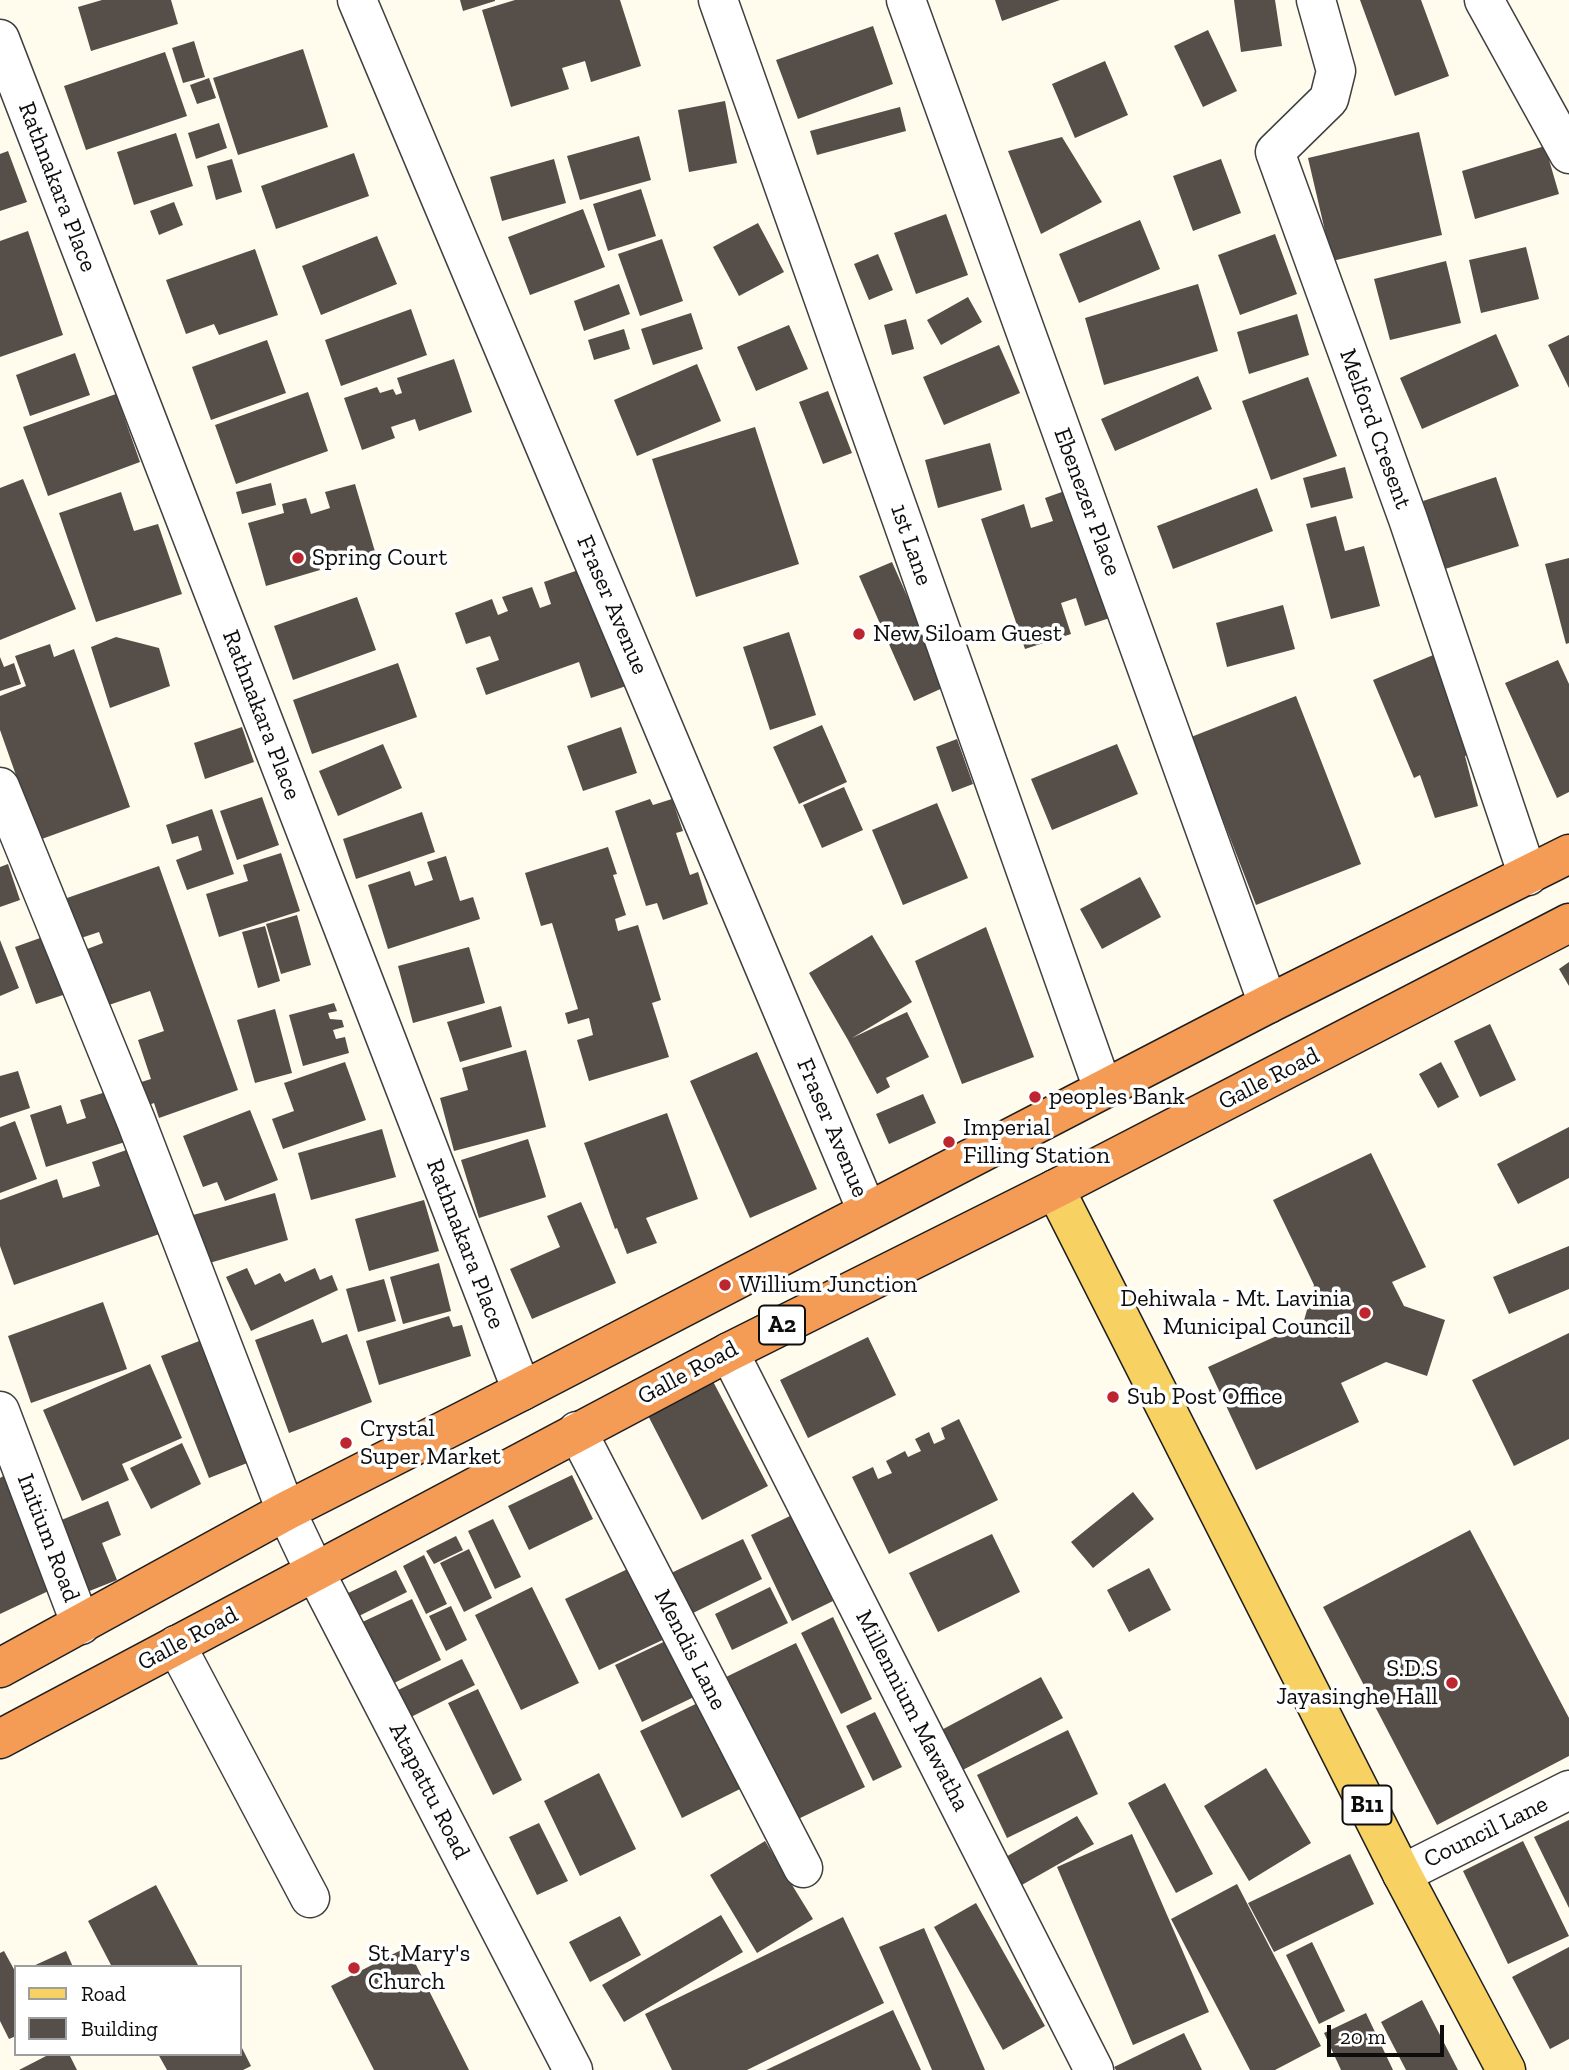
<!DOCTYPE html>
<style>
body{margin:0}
#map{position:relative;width:1569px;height:2070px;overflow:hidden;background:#fffbed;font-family:"Zilla Slab",serif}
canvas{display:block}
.legend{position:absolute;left:14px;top:1965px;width:228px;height:91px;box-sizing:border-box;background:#fff;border:2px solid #9e9e9e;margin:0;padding:9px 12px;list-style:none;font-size:21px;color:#0d0d0d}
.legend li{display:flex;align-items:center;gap:14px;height:35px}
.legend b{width:35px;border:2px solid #9e9e9e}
.scale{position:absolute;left:1327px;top:2025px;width:117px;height:32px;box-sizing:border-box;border:4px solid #0d0d0d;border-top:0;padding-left:9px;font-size:21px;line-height:24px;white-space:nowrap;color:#0d0d0d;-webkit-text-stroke:5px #fff;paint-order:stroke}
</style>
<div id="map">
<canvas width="1569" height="2070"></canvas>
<ul class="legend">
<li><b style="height:9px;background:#f8d163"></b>Road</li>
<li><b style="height:19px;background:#564e49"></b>Building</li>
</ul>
<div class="scale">20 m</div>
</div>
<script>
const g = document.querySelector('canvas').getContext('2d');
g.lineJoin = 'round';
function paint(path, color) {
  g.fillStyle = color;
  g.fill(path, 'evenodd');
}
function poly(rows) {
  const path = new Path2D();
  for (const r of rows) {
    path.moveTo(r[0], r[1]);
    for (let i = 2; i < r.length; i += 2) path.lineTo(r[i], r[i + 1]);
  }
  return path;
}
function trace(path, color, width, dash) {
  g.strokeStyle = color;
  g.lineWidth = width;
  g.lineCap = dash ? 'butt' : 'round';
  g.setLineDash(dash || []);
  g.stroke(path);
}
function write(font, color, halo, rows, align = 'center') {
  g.font = font + ' "Zilla Slab",serif';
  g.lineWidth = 7;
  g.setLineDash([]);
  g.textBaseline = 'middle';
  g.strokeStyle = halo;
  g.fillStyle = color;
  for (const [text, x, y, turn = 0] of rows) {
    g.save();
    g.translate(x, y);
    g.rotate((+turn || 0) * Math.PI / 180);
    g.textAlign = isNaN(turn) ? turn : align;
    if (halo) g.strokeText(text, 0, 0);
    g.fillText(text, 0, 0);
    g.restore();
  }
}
const building = poly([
 [102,0,171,0,178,24,91,51,78,7],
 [460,0,495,0,495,1,463,11],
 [515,0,620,0,641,66,591,82,585,61,562,68,569,89,511,107,482,10],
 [995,0,1060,0,1002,21],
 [1234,0,1275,0,1282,46,1241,52],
 [1360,0,1421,0,1449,76,1395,96],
 [873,26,893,84,798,119,776,60],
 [1208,30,1237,91,1203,107,1174,46],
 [194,41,205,77,183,83,172,48],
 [303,49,328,127,238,155,213,78],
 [165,52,187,116,86,150,64,86],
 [1105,61,1128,115,1075,138,1052,84],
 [209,78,216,98,197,104,190,85],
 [725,101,737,163,689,172,678,110],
 [900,107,906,131,817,155,810,131],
 [219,123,227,148,196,159,188,133],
 [1419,132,1442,235,1332,261,1308,158],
 [176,133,193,186,134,205,117,152],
 [639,136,651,180,580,200,567,156],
 [1062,137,1102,202,1041,234,1008,151],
 [1545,146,1559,194,1475,219,1462,171],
 [8,151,27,202,0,211,0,154],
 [354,153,369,196,276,229,261,186],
 [232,159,242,192,216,200,207,166],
 [554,159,566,203,502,221,490,177],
 [1221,159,1241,213,1193,231,1173,176],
 [641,189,656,236,608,251,593,204],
 [174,202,183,225,159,235,150,211],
 [583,209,605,267,530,295,508,237],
 [946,214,968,275,916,294,894,233],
 [1140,220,1160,269,1079,303,1059,254],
 [758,223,784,272,739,296,713,247],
 [28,231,63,335,0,357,0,241],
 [1275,234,1297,294,1240,315,1218,255],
 [377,236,397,284,321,315,302,266],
 [662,239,683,301,640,316,618,254],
 [1526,247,1539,299,1481,313,1469,260],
 [255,249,278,315,219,335,214,324,186,334,166,280],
 [878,254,893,290,869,300,854,264],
 [1446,261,1461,323,1390,340,1374,279],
 [619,284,630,314,584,331,574,301],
 [1198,284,1218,351,1104,385,1085,318],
 [968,297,982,322,941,345,927,320],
 [411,309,427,355,341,386,325,340],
 [691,313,703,349,653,365,641,329],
 [1297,314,1309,355,1249,374,1237,332],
 [906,319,914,349,892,355,884,325],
 [789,325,808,369,756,391,737,347],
 [624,329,630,349,594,360,588,340],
 [1496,334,1519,386,1422,429,1400,378],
 [1569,335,1569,388,1548,345],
 [267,340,286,393,211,420,192,367],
 [999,345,1020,393,944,425,923,377],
 [75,353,90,395,30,416,16,375],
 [454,359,472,412,419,431,415,419,391,427,395,438,362,450,344,398,377,387,380,393,393,389,396,395,402,393,397,378],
 [697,364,721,421,637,456,614,400],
 [1198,376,1212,409,1115,451,1101,419],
 [1308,377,1337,456,1271,480,1242,401],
 [828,391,852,453,823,464,799,402],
 [308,392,328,451,236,484,215,425],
 [116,394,140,462,48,496,23,427],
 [755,427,799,564,696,597,652,459],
 [990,443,1002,490,938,508,925,460],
 [1345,467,1353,498,1311,508,1303,478],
 [1496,477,1519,546,1445,569,1423,501],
 [23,479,76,609,0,640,0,488],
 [271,483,276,505,242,514,236,492],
 [355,484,376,555,335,567,332,557,317,561,320,570,266,586,248,523,284,513,282,504,306,498,311,514,330,508,325,492],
 [1073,488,1116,616,1085,626,1076,598,1061,603,1071,634,1025,649,981,519,1024,504,1031,528,1053,521,1045,498],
 [1257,488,1273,531,1173,569,1157,526],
 [121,492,134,531,158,524,182,594,96,622,59,513],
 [1336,516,1345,551,1364,546,1380,606,1331,619,1306,524],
 [1569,558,1569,643,1566,644,1545,564],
 [892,562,947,686,914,701,859,576],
 [587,567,629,685,591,698,579,662,486,695,476,668,499,660,490,636,466,644,455,613,492,599,498,615,508,611,502,597,532,587,540,608,551,604,544,582],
 [357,597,376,650,293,680,274,626],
 [1283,605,1295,649,1227,667,1216,623],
 [789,632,816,715,770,730,743,647],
 [116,637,159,648,170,686,110,708,91,647],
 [50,644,54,657,74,649,130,807,39,840,0,730,0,696,26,686,15,656],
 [1455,646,1496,743,1465,756,1478,806,1435,818,1420,775,1414,778,1373,680],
 [0,657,4,667,14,663,21,684,0,691],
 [1558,660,1569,684,1569,792,1557,798,1505,683],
 [398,663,417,717,312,754,293,700],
 [1296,696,1361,864,1256,905,1191,737],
 [822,725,847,782,799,804,773,747],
 [242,727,254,762,205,779,194,743],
 [621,727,637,773,583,791,567,746],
 [957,739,973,784,952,792,936,747],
 [383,744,402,788,338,816,319,771],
 [1117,744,1138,794,1052,830,1031,779],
 [844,787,863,830,822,848,803,805],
 [262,797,279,845,237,860,220,811],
 [650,799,653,805,672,799,683,831,676,833,690,875,698,872,708,904,663,920,657,903,646,906,615,811],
 [937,803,968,878,903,905,872,830],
 [212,809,234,874,187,890,176,860,202,850,198,836,172,844,166,825],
 [422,812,435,852,356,879,343,839],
 [608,847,617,874,613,875,626,915,615,919,618,931,638,925,661,1000,652,1003,669,1057,589,1081,577,1040,593,1035,589,1018,568,1024,565,1013,578,1009,552,923,541,926,525,873],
 [281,853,300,911,219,937,206,894,248,881,243,865],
 [446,856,460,901,473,897,480,919,388,949,368,885,410,871,415,886,433,880,427,862],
 [8,864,20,900,0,907,0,867],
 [159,866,238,1090,159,1118,154,1103,146,1106,138,1083,151,1079,138,1040,164,1031,150,991,103,1007,82,951,103,943,99,932,81,938,67,898],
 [1140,877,1161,917,1102,949,1080,909],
 [297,915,311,965,281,974,266,924],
 [265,926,280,981,258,988,242,932],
 [986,927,1034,1057,962,1084,915,961],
 [54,933,75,991,36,1004,15,947],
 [872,935,912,1002,852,1038,907,1012,929,1057,886,1078,890,1087,877,1094,848,1040,809,973],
 [0,940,19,988,0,996],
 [469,947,485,1003,413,1023,398,966],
 [1569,962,1569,986,1559,969],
 [334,1003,337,1011,328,1013,330,1019,342,1020,344,1027,333,1030,336,1039,345,1037,349,1053,303,1066,289,1015],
 [501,1006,512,1047,460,1062,447,1022],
 [275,1009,292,1073,255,1083,237,1020],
 [1490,1024,1516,1080,1480,1097,1454,1041],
 [526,1050,546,1127,454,1151,440,1098,468,1090,462,1068],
 [757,1052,817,1189,750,1218,690,1081],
 [345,1062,366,1120,283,1149,272,1119,294,1111,284,1083],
 [1441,1062,1459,1097,1438,1108,1419,1074],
 [18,1071,30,1108,0,1118,0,1076],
 [109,1091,125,1142,46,1167,30,1115,61,1105,67,1124,86,1118,80,1100],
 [923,1094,936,1123,889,1144,876,1114],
 [250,1110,278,1180,225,1201,217,1182,203,1187,183,1136],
 [667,1113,698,1199,646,1218,657,1243,627,1254,617,1228,615,1229,584,1143],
 [15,1121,37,1179,0,1193,0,1127],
 [1569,1127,1569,1178,1518,1204,1497,1164],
 [382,1129,396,1177,311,1200,298,1153],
 [158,1139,188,1224,14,1285,0,1246,0,1200,57,1179,63,1198,100,1186,92,1162],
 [528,1139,546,1197,479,1218,461,1160],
 [1371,1153,1426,1267,1392,1282,1404,1306,1445,1320,1427,1376,1386,1362,1341,1383,1359,1422,1256,1470,1208,1367,1303,1324,1314,1285,1273,1200],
 [275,1193,288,1240,206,1264,193,1215],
 [424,1200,439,1251,369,1271,355,1219],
 [581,1202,616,1283,532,1319,510,1269,560,1247,547,1216],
 [1569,1246,1569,1289,1509,1314,1493,1277],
 [439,1263,451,1311,403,1324,390,1277],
 [247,1268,255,1285,280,1273,285,1282,315,1268,320,1280,332,1275,338,1290,251,1331,226,1277],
 [384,1279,396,1321,358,1332,346,1289],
 [103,1302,127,1369,31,1403,8,1336],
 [449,1316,453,1327,462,1325,471,1356,379,1385,366,1341],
 [313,1319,322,1343,347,1334,372,1402,289,1433,255,1340],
 [1569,1333,1569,1439,1514,1466,1472,1380],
 [212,1336,260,1458,209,1478,161,1356],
 [868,1337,896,1395,808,1438,780,1380],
 [150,1364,182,1438,122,1464,129,1480,82,1501,43,1410],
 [707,1370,768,1486,702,1520,642,1404],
 [959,1419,998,1500,889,1554,852,1477,873,1467,878,1479,892,1473,886,1461,905,1451,908,1457,921,1451,915,1439,929,1432,934,1444,945,1439,941,1428],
 [182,1443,201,1484,151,1509,130,1468],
 [5,1475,59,1586,0,1614,0,1478],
 [572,1475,593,1519,529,1550,508,1506],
 [1133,1492,1154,1519,1093,1568,1071,1542],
 [108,1501,121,1535,102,1543,117,1580,87,1592,59,1521],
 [792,1515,833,1601,792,1621,751,1535],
 [493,1519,521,1577,495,1589,468,1531],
 [1470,1530,1569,1718,1569,1756,1437,1825,1323,1607],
 [992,1534,1020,1592,938,1632,909,1573],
 [456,1536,463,1550,434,1564,426,1551],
 [743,1539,762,1579,689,1615,669,1574],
 [469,1549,492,1598,464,1612,440,1563],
 [424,1555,447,1604,426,1614,403,1566],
 [636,1565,671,1636,599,1670,565,1599],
 [1149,1568,1171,1610,1129,1632,1107,1590],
 [396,1570,407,1592,355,1618,344,1595],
 [532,1587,579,1683,521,1710,475,1615],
 [770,1587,788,1623,732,1650,715,1614],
 [412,1599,441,1660,388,1686,358,1624],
 [451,1606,467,1640,446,1651,429,1616],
 [833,1617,872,1699,841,1714,801,1633],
 [693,1628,721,1684,642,1722,615,1665],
 [796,1643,865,1787,796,1820,726,1677],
 [462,1659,475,1685,407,1719,394,1692],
 [1041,1677,1063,1718,953,1775,932,1735],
 [478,1689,522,1780,493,1795,448,1703],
 [708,1698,750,1784,682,1818,640,1731],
 [875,1712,902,1767,873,1781,846,1726],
 [1068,1730,1098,1794,1007,1838,977,1775],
 [1266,1768,1311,1843,1249,1881,1204,1806],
 [599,1773,636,1849,580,1876,544,1801],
 [1165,1783,1213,1874,1176,1893,1128,1803],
 [1077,1816,1094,1844,1020,1886,1004,1858],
 [1569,1820,1569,1908,1534,1837],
 [539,1823,568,1881,537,1895,509,1837],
 [1132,1834,1209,2012,1133,2045,1057,1867],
 [765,1841,813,1919,757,1953,710,1875],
 [1523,1841,1569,1936,1508,1964,1463,1871],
 [1350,1854,1374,1904,1274,1952,1248,1903],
 [1237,1884,1321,2046,1275,2070,1250,2070,1171,1919],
 [156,1885,199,1967,112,1967,88,1921],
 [976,1903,1045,2026,1003,2050,934,1927],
 [721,1915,743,1952,624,2022,602,1985],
 [620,1916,641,1955,590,1982,569,1942],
 [843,1917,884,2003,747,2070,672,2070,645,2014],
 [924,1928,985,2070,932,2070,879,1947],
 [1312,1942,1345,2011,1319,2024,1286,1955],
 [407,1947,469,2070,374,2070,331,1986],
 [1569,1947,1569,2039,1550,2049,1512,1977],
 [4,1951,16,1973,16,2036,9,2039,0,2021,0,1953],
 [66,1951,73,1967,31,1967],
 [1422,2000,1458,2070,1406,2070,1381,2022],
 [893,2010,921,2070,766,2070],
 [1366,2013,1393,2070,1341,2070,1324,2033],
 [1184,2033,1202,2070,1116,2070,1114,2067],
 [240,2044,251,2066,243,2070,167,2070,158,2054,240,2054],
 [50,2054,69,2054,77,2070,19,2070]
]);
const minor = poly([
 [357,0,867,1211],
 [718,0,1103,1089],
 [906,0,1268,1004],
 [1316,0,1336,71,1329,99,1275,152,1408,519,1528,876],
 [1484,0,1569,154],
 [0,39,522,1391],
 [0,787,136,1121,286,1511,315,1572,573,2070],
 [729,1352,1094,2070],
 [0,1411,81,1625],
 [577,1431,803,1868],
 [176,1645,310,1898],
 [1402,1874,1569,1790]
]);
const major = poly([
 [1055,1189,1402,1874,1506,2070]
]);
const highway = poly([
 [0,1668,286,1511,522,1391,1268,1004,1569,854],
 [0,1739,729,1352,1055,1189,1569,923]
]);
const markers = [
 [298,558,7,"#bd252f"],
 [859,634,7,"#bd252f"],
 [1035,1097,7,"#bd252f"],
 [949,1142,7,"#bd252f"],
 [725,1285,7,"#bd252f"],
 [1365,1313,7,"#bd252f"],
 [1113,1397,7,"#bd252f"],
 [346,1443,7,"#bd252f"],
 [1452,1683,7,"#bd252f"],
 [354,1968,7,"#bd252f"]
];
const shields = [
 [782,1325,46],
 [1367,1805,49]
];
const shieldNames = [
 ["A2",782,1325],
 ["B11",1367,1805]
];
const streetNames = [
 ["Rathnakara Place",57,187,69],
 ["Melford Cresent",1375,429,70],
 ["Ebenezer Place",1087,502,70],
 ["1st Lane",911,545,71],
 ["Fraser Avenue",612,605,67],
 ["Rathnakara Place",261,715,69],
 ["Galle Road",1269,1079,-27],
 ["Fraser Avenue",832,1128,67],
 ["Rathnakara Place",465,1244,69],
 ["Galle Road",688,1373,-28],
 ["Initium Road",48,1538,69],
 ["Galle Road",188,1639,-28],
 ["Mendis Lane",690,1650,63],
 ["Millennium Mawatha",912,1711,63],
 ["Atapattu Road",429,1791,63],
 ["Council Lane",1486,1832,-26]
];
const poiNames = [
 ["Spring Court",312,558],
 ["New Siloam Guest",873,634],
 ["peoples Bank",1049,1097],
 ["Imperial",963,1128],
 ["Filling Station",963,1156],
 ["Willium Junction",739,1285],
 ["Dehiwala - Mt. Lavinia",1351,1299,"right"],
 ["Municipal Council",1351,1327,"right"],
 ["Sub Post Office",1127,1397],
 ["Crystal",360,1429],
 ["Super Market",360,1457],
 ["S.D.S",1438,1669,"right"],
 ["Jayasinghe Hall",1438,1697,"right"],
 ["St. Mary's",368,1954],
 ["Church",368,1982]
];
paint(building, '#564e49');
trace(minor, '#404040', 41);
trace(major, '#1e1e1e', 41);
trace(highway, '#1e1e1e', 41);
trace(minor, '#fff', 38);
trace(major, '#f8d163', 38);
trace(highway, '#f49b56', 38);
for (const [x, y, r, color] of markers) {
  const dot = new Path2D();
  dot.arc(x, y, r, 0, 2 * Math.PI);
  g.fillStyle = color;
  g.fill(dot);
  trace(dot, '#fff', 2.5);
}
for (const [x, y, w] of shields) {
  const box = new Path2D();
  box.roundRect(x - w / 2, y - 19.5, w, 39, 5);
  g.fillStyle = '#fff';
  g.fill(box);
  trace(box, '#0d0d0d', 2);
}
write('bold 23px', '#0d0d0d', null, shieldNames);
write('24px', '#0d0d0d', '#fff', streetNames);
write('24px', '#0d0d0d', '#fff', poiNames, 'left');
</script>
